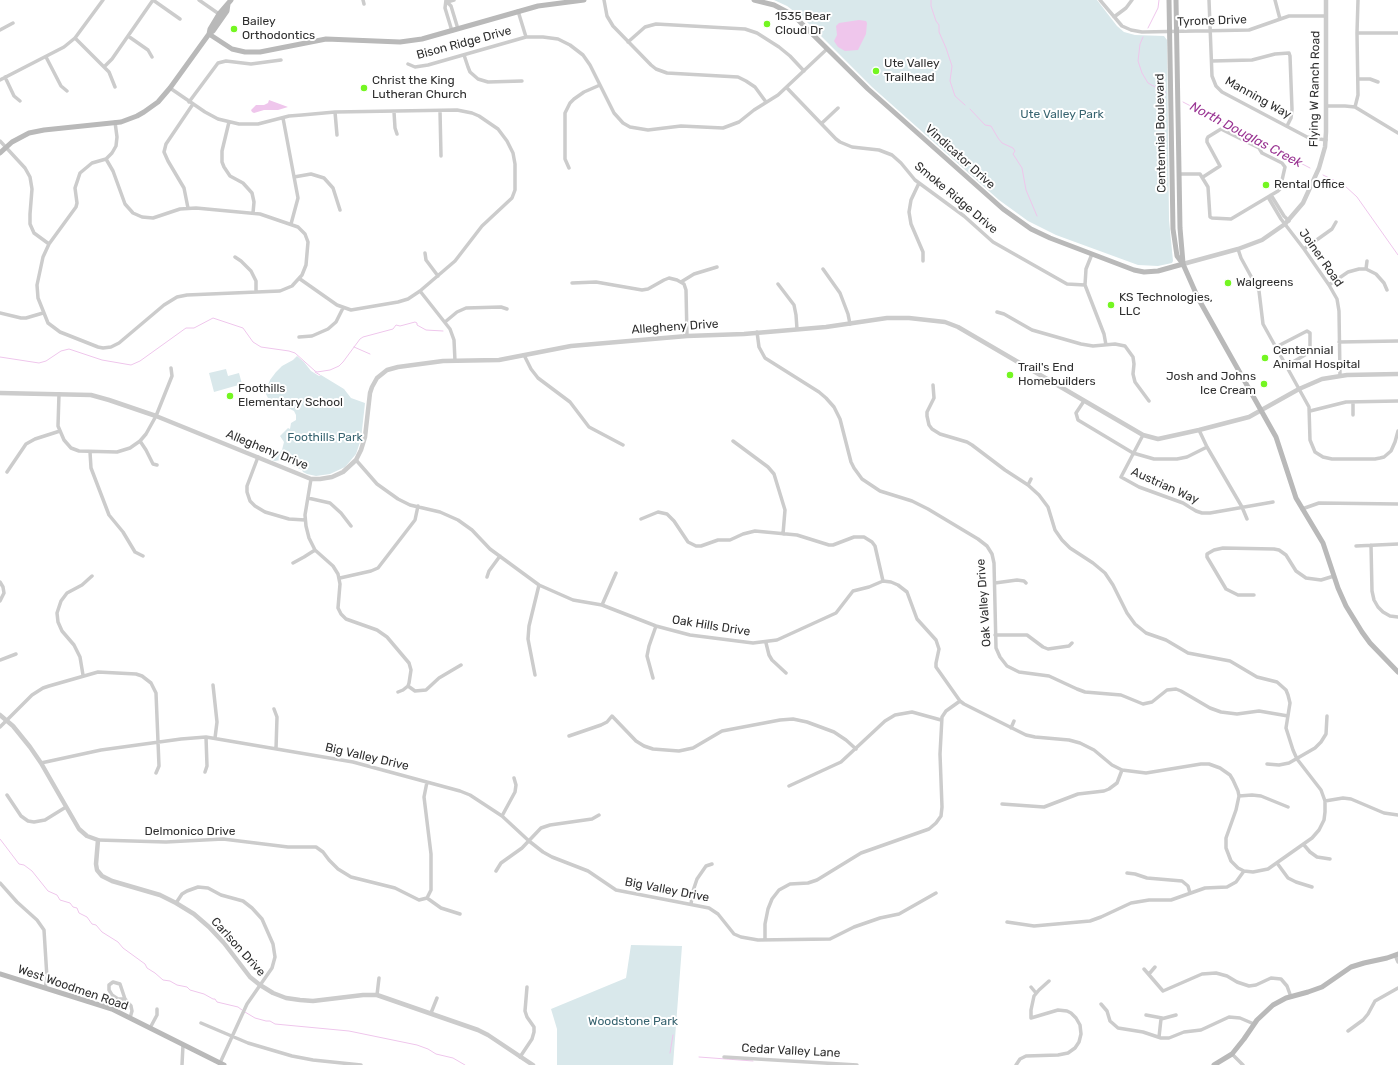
<!DOCTYPE html>
<style>
body{margin:0}
canvas{display:block;background:#fff}
</style>
<canvas width="1398" height="1065"></canvas>
<script>
const g = document.querySelector('canvas').getContext('2d');
g.lineJoin = 'round';
function paint(path, color) {
  g.fillStyle = color;
  g.fill(path, 'evenodd');
}
function poly(rows) {
  const path = new Path2D();
  for (const r of rows) {
    path.moveTo(r[0], r[1]);
    for (let i = 2; i < r.length; i += 2) path.lineTo(r[i], r[i + 1]);
  }
  return path;
}
function trace(path, color, width, dash) {
  g.strokeStyle = color;
  g.lineWidth = width;
  g.lineCap = dash ? 'butt' : 'round';
  g.setLineDash(dash || []);
  g.stroke(path);
}
function write(font, color, halo, rows, align = 'center') {
  g.font = font + ' Rubik,sans-serif';
  g.lineWidth = 4;
  g.setLineDash([]);
  g.textBaseline = 'middle';
  g.strokeStyle = halo;
  g.fillStyle = color;
  for (const [text, x, y, turn = 0] of rows) {
    g.save();
    g.translate(x, y);
    g.rotate((+turn || 0) * Math.PI / 180);
    g.textAlign = isNaN(turn) ? turn : align;
    if (halo) g.strokeText(text, 0, 0);
    g.fillText(text, 0, 0);
    g.restore();
  }
}
const green = poly([
 [774,0,1097,0,1117,26,1124,32,1135,35,1164,36,1167,40,1169,220,1173,261,1172,263,1158,266,1138,265,1056,235,1028,221,999,200,872,87,804,19,787,6],
 [297,356,304,362,311,371,319,376,321,375,344,389,351,398,365,403,361,439,356,454,345,467,330,474,316,476,307,474,303,472,302,470,280,460,275,461,271,460,282,450,284,442,280,436,288,428,290,429,291,423,296,420,296,415,294,411,268,398,266,394,267,387,270,380,276,372,282,366,293,360],
 [226,369,228,376,239,373,242,384,214,392,209,373],
 [631,945,682,946,673,1065,557,1065,557,1029,551,1009,626,978]
]);
const water = poly([
 [859,20,866,21,867,23,866,34,858,50,845,51,838,47,834,41,837,35,836,26,839,23],
 [269,100,288,107,278,110,264,110,254,113,252,112,251,110,256,105,264,105,268,103]
]);
const stream = poly([
 [931,0,931,6,936,21,939,25,939,32,946,48,952,66,950,81,955,96,965,105],
 [1148,28,1158,8,1159,0],
 [1143,37,1140,44,1138,61,1142,73,1148,83,1166,93],
 [1183,102,1310,168],
 [970,109,985,125,991,126,998,138,1002,143,1013,148,1015,151,1013,154,1022,168,1026,190,1037,216],
 [1323,175,1344,185,1357,197,1398,255],
 [354,347,370,354],
 [0,357,39,363,46,361,61,351,69,349,102,360,131,365,140,361,186,328,194,328,213,318,243,328,253,342,261,347,289,351,295,353,315,371,317,372,330,370,339,366,343,362,360,339,363,337,393,329,396,325,400,326,415,322,417,323,417,325,426,330,443,331],
 [315,372,320,375],
 [0,839,19,864,24,865,32,871,48,891,57,895,60,900,70,903,73,907,77,908,79,913,87,917,92,924,96,925,102,932,118,942,123,948,145,964,147,968,155,973,163,980,170,981,177,985,187,987,190,990,204,994,213,999,215,999,217,1002,238,1007,242,1010],
 [245,1012,255,1018,266,1021,270,1021,275,1024,349,1031,417,1045,428,1049,436,1054,453,1058,465,1065],
 [670,1053,673,1035],
 [699,1057,753,1061]
]);
const minor = poly([
 [153,0,180,19],
 [199,0,219,14],
 [363,0,364,4],
 [446,0,445,8,452,31],
 [604,0,607,16,613,26,651,65,656,69,667,73,738,77,746,81,755,87,766,102],
 [1100,0,1122,26,1131,30,1142,32,1249,30,1289,16,1325,16],
 [1209,0,1212,76,1216,86,1222,92,1307,137,1326,140],
 [1275,0,1280,19],
 [447,2,451,6,458,29],
 [447,2,454,0],
 [518,11,526,37],
 [1114,17,1126,8,1132,0],
 [0,30,13,23],
 [1357,33,1398,33],
 [128,36,148,50,152,57],
 [75,38,109,72,115,87],
 [628,42,645,27,656,24,745,29,757,33,779,47,790,56,804,71],
 [464,55,468,67,470,72,478,79,488,82,522,81],
 [46,57,61,86,67,91],
 [1212,61,1252,60,1275,54,1289,53,1290,56,1292,109,1291,118,1287,126],
 [408,64,415,67,428,65,526,37,543,37,558,39,570,45,583,55,590,65,614,113,623,123,630,127,648,130,681,126,723,128,739,122,754,110,778,95,827,49],
 [104,67,112,59,153,0],
 [5,77,14,96,20,101],
 [1358,79,1370,79,1378,82],
 [0,80,64,47,75,38,103,0],
 [170,88,205,112,218,119,239,124,258,124,289,116,302,115,335,112,457,110,472,113,479,116,498,129,507,141,513,153,515,164,515,190,512,198,482,226,455,261,420,291,408,299,398,302,351,310,337,305,300,279],
 [787,88,836,139,840,142,852,147,879,150,892,155,901,163,915,180,964,216,993,242,1067,284,1085,285],
 [189,102,218,63,226,61,251,64,281,60],
 [1326,106,1345,106,1355,107,1398,133],
 [1355,107,1358,95,1357,33,1358,0],
 [440,111,441,156],
 [335,112,337,135],
 [394,112,395,128,397,134],
 [283,118,298,198,291,224],
 [229,122,222,151,222,162,224,167,230,176,243,183,252,193,254,202,253,213],
 [822,123,838,108],
 [0,141,25,168,30,177,32,189,30,214,30,224,34,233,49,244],
 [106,159,113,171,125,204,133,213,142,217,153,218,180,209,196,208,260,214,298,227,305,234,308,242,306,265,302,275,292,286,280,291,187,295,177,297,164,305,119,343,111,347,103,348,98,347,60,332,48,323,38,298,37,285,43,257,49,244,76,207,77,203,75,188,80,173,92,163,106,159],
 [106,159,112,153,116,146,117,137,115,122],
 [569,168,565,159,565,113,570,103,574,99,584,92,600,85],
 [1179,174,1200,174,1208,187,1210,217,1212,218,1231,219,1278,191,1280,189,1285,167,1282,163,1262,153,1259,148,1221,129,1208,137,1207,139,1207,142,1220,166,1203,177],
 [294,177,311,174,324,178,333,188,340,210],
 [919,183,911,200,909,212,911,224,923,252,923,261],
 [1271,195,1284,216,1289,221],
 [1268,197,1281,219,1304,249,1329,285,1337,299,1339,311,1340,376],
 [188,208,184,188,168,161,164,152,166,144,193,104],
 [1238,249,1241,258,1259,291,1263,324,1309,407,1310,440,1315,452,1323,457,1332,459,1375,459,1380,458,1384,457,1391,451,1395,442,1398,431],
 [1304,249,1332,229,1336,222],
 [425,253,426,260,438,276],
 [1092,254,1086,269,1085,285,1104,334,1106,345],
 [235,257,241,261,251,271,256,281,256,292],
 [823,269,840,293,848,314,850,324],
 [1366,269,1367,261],
 [681,282,694,274,717,267],
 [572,283,596,282,642,290,648,289,664,280,669,278,677,280,684,284,686,290,687,336],
 [778,284,794,305,796,315,797,329],
 [1329,285,1348,272,1359,269,1366,269,1376,274,1384,283,1387,290],
 [420,291,450,329,454,340,455,361],
 [997,312,1004,314,1032,330,1081,344,1093,346,1115,344,1125,346,1133,357,1134,364,1133,374,1135,382,1149,401],
 [0,313,21,318,26,318,43,313],
 [445,322,457,312,466,308,501,307,507,309],
 [757,332,759,347,765,358,819,392,826,398,834,407,840,419,851,462,854,468,862,479,880,491,912,501,928,509,978,539,987,546,992,554,994,563,996,648,1000,657,1007,666,1019,672,1049,676,1077,689,1085,692,1121,695,1143,704,1152,702,1167,690,1176,689,1181,691,1210,708,1221,712,1237,714,1259,711,1288,716],
 [299,337,312,336,328,329,336,322,343,308],
 [1339,342,1398,341],
 [1276,347,1307,331,1310,333,1310,352,1286,366],
 [524,355,531,369,538,378,570,402,589,427,623,445],
 [59,394,58,426,64,440,71,448,79,451,117,452,130,448,140,441,146,434,156,416,172,376,171,368],
 [1084,401,1076,413,1078,420,1133,453,1154,459,1177,459,1187,457,1207,447],
 [1353,402,1353,415],
 [1310,411,1346,402,1398,401],
 [1199,430,1207,447,1242,507,1247,519],
 [1143,435,1121,477,1139,487,1183,503,1196,511,1202,513,1210,513,1273,502],
 [140,441,146,450,153,464,157,465],
 [733,441,768,467,774,474,785,510,783,534],
 [90,452,91,468,109,515,123,532,135,552,143,556],
 [258,457,247,486,247,492,250,501,255,506,265,512,289,519,305,520],
 [356,460,377,484,398,499,410,505,440,512,458,520,472,530,490,549,539,585,573,600,602,605,656,626,690,635,753,643,777,640,836,613,853,591,869,587,883,581,891,582,898,585,907,592,917,619,936,640,939,649,936,663,936,667,960,701,964,704,1026,735,1035,737,1069,740,1080,743,1094,750,1112,765,1122,770,1146,773,1201,764,1209,764,1220,768,1230,775,1233,780,1238,791,1239,796,1236,810,1226,838,1226,848,1231,861,1238,868,1244,871,1253,872,1268,869,1312,838,1319,830,1324,820,1325,812,1325,801,1321,790,1297,759,1293,750,1286,728,1290,703,1288,695,1286,690,1277,682,1257,677,1230,661,1188,653,1166,640,1146,633,1135,624,1127,613,1113,585,1105,573,1093,563,1070,548,1062,540,1055,530,1048,507,1039,495,1028,485,1005,470,972,445,967,442,940,434,932,429,929,425,927,416,927,412,934,398,933,385],
 [7,472,26,444,35,439,60,431],
 [311,479,305,515,306,526,309,538,315,550,333,566,338,574,340,584,338,608,341,614,346,619,377,630,387,637,409,663,411,670,409,683,408,686,403,690,398,692],
 [1028,485,1031,479],
 [308,498,330,503,341,513,351,526],
 [1302,509,1319,503,1398,504],
 [641,519,658,512,667,514,674,521,688,542,696,546,701,546,718,540,730,540,743,534,755,531,797,535,829,545,833,545,854,537,864,537,872,542,875,546,883,581],
 [1371,545,1372,591,1374,600,1378,607,1383,612,1390,616,1398,617],
 [1356,546,1398,544],
 [293,563,304,557,315,550],
 [487,577,489,571,500,556],
 [340,578,371,571,378,568,415,520,418,506],
 [0,582,3,587,4,593,0,601],
 [995,583,1017,580,1024,581,1026,583],
 [1254,595,1238,595,1226,589,1207,557,1207,554,1214,550,1223,548,1274,549,1279,550,1286,555,1296,571,1306,578,1321,580,1334,576],
 [602,605,616,573],
 [995,635,1027,635,1043,647,1048,649,1069,646,1072,643],
 [766,643,769,655,772,660,786,673],
 [0,660,16,654],
 [83,675,80,657,74,645,62,631,58,622,57,613,61,601,67,593,82,585,92,576],
 [535,675,528,639,529,626,539,585],
 [653,678,647,656,649,646,656,626],
 [213,685,217,722,215,738],
 [408,686,415,691,426,690,439,678,461,665],
 [274,709,277,717,276,749],
 [0,727,32,695,43,688,49,686,98,672,136,674,142,676,151,683,156,693,159,766,156,773],
 [1011,728,1014,721],
 [569,736,601,725,607,722,612,716,636,741,644,746,653,749,679,751,693,748,722,731,780,720,793,719,807,722,834,732,846,740,856,749],
 [41,763,101,750,181,739,206,737,353,762,460,791,470,795,502,816,529,841,543,852,552,857,588,871,616,890,709,908,718,914,734,934,741,937,758,940,830,939,854,927,880,918,899,914,936,893],
 [1267,764,1279,765,1289,763,1315,748,1321,742,1326,734,1327,716],
 [205,772,207,766,206,737],
 [427,782,424,797,431,854,431,890,427,898],
 [789,786,841,762,885,721,895,715,912,712,941,720],
 [7,795,21,816,28,821,34,822,45,820,66,807],
 [1239,796,1252,795,1261,796,1288,807],
 [1325,801,1343,798,1351,799,1384,813,1398,815],
 [1002,804,1044,807,1078,794,1104,791,1109,789,1117,783,1122,770],
 [502,816,515,792,516,785,514,778],
 [98,840,166,842,223,839,288,847,316,847,323,852,329,860,338,869,351,877,395,888,419,900,427,898,441,908,460,914],
 [1304,845,1310,852,1317,857,1330,859],
 [1277,863,1288,878,1296,882,1312,887],
 [496,871,501,863,522,848,541,828,550,825,592,819,599,815],
 [1127,873,1135,874,1147,878,1182,881,1188,886,1190,893],
 [0,883,17,902,37,920,44,930,47,978,45,988],
 [176,903,182,894,187,891,198,887,208,888,221,895,243,901,252,908,262,919,273,944,275,957,272,968,247,1004,220,1063],
 [691,904,693,891,697,879,706,866,712,864],
 [1007,922,1034,926,1090,921,1101,917,1131,903,1149,900,1171,900,1205,888,1227,887,1236,882,1244,871],
 [765,940,765,924,768,909,772,899,779,890,790,884,808,883,817,880,861,853,929,829,936,823,941,816,942,807,940,754,942,717,946,711,960,701],
 [1395,955,1398,962],
 [1144,969,1163,991,1202,974,1216,973,1227,976,1237,982,1249,986,1256,985,1271,978,1281,979,1287,986,1291,997],
 [1149,974,1155,967],
 [1031,987,1036,993],
 [377,995,379,978],
 [125,999,118,999,112,995,109,990,109,985,113,982,120,984,125,999,131,1006,132,1011,130,1018],
 [1101,1004,1107,1011,1110,1021,1118,1028,1143,1032,1161,1038,1169,1038,1184,1032,1201,1030,1229,1017,1240,1018,1254,1024],
 [431,1013,437,998],
 [1146,1015,1162,1018],
 [201,1023,248,1043,292,1056,313,1060,361,1065],
 [150,1028,157,1015,157,1009],
 [1348,1031,1363,1020,1368,1014,1375,1001,1398,988],
 [1159,1037,1161,1019,1176,1015],
 [1232,1054,1243,1065],
 [520,1057,532,1039,534,1032,534,1027,527,1017,525,1011,527,987],
 [724,1057,857,1065],
 [182,1065,183,1045],
 [1016,1065,1020,1059,1026,1056,1058,1055,1068,1053,1075,1048,1079,1042,1081,1034,1080,1025,1076,1018,1071,1013,1067,1011,1058,1010,1031,1018,1031,1010,1034,996,1039,990,1049,981]
]);
const tertiary = poly([
 [1183,264,1238,249,1262,240,1285,224,1303,203,1319,168,1325,147,1326,132,1326,0],
 [0,393,91,395,109,400,156,416,311,479,320,479,332,477,343,472,356,460,361,450,365,437,370,393,372,387,377,378,387,370,398,367,443,361,499,360,571,346,687,336,744,334,826,327,887,318,909,318,945,322,958,327,1143,435,1158,439,1199,430,1249,417,1299,389,1322,379,1347,375,1398,374],
 [0,715,13,726,30,747,41,763,79,829,87,836,98,840,96,864,97,870,102,876,112,881,160,895,176,903,194,914,209,927,224,943,250,977,260,985,273,993,286,998,300,1000,313,1001,363,995,377,995,478,1030,488,1035,533,1065]
]);
const secondary = poly([
 [754,0,774,5,793,15,868,89,1003,209,1031,229,1050,238,1134,270,1144,272,1158,271,1183,264],
 [1169,0,1173,229,1177,256,1183,264,1198,298,1276,437,1296,498,1323,543,1338,588,1346,606,1362,632,1370,643,1398,672],
 [1176,0,1180,228,1183,263],
 [209,34,232,49,245,52,260,52,326,39,400,42,422,39,538,6,584,0],
 [209,34,210,29,219,14,231,0],
 [0,153,12,142,29,133,44,130,121,122,137,116,144,112,158,102,170,88,209,34,213,31,227,11,228,4],
 [0,974,112,1009,224,1065],
 [1214,1065,1232,1054,1244,1039,1257,1020,1273,1005,1286,998,1308,992,1322,987,1351,967,1364,963,1387,958,1398,954]
]);
const markers = [
 [767,24,4,"#74f621"],
 [234,29,4,"#74f621"],
 [876,71,4,"#74f621"],
 [364,88,4,"#74f621"],
 [1266,185,4,"#74f621"],
 [1228,283,4,"#74f621"],
 [1111,305,4,"#74f621"],
 [1265,358,4,"#74f621"],
 [1010,375,4,"#74f621"],
 [1264,384,4,"#74f621"],
 [230,396,4,"#74f621"]
];
const poiNames = [
 ["1535 Bear",775,17],
 ["Cloud Dr",775,31],
 ["Bailey",242,22],
 ["Orthodontics",242,36],
 ["Ute Valley",884,64],
 ["Trailhead",884,78],
 ["Christ the King",372,81],
 ["Lutheran Church",372,95],
 ["Rental Office",1274,185],
 ["Walgreens",1236,283],
 ["KS Technologies,",1119,298],
 ["LLC",1119,312],
 ["Centennial",1273,351],
 ["Animal Hospital",1273,365],
 ["Trail's End",1018,368],
 ["Homebuilders",1018,382],
 ["Josh and Johns",1256,377,"right"],
 ["Ice Cream",1256,391,"right"],
 ["Foothills",238,389],
 ["Elementary School",238,403]
];
const streetNames = [
 ["Tyrone Drive",1212,21,-2],
 ["Bison Ridge Drive",464,43,-15],
 ["Flying W Ranch Road",1315,89,-89],
 ["Manning Way",1258,98,29],
 ["Centennial Boulevard",1161,133,-91],
 ["Vindicator Drive",960,157,42],
 ["Smoke Ridge Drive",956,198,40],
 ["Joiner Road",1321,258,55],
 ["Allegheny Drive",675,327,-4],
 ["Allegheny Drive",267,450,22],
 ["Austrian Way",1165,486,24],
 ["Oak Valley Drive",984,603,-94],
 ["Oak Hills Drive",711,626,9],
 ["Big Valley Drive",367,757,13],
 ["Delmonico Drive",190,832],
 ["Big Valley Drive",667,890,11],
 ["Carlson Drive",238,947,48],
 ["West Woodmen Road",73,988,19],
 ["Cedar Valley Lane",791,1051,3]
];
const parkNames = [
 ["Ute Valley Park",1062,115],
 ["Foothills Park",325,438],
 ["Woodstone Park",633,1022]
];
const waterNames = [
 ["North Douglas Creek",1246,135,28]
];
paint(green, '#d9e8eb');
paint(water, '#efc6ec');
trace(stream, '#efc6ec', 1);
trace(minor, '#ccc', 3.5);
trace(tertiary, '#ccc', 4.5);
trace(secondary, '#b9b9b9', 5);
for (const [x, y, r, color] of markers) {
  const dot = new Path2D();
  dot.arc(x, y, r, 0, 2 * Math.PI);
  g.fillStyle = color;
  g.fill(dot);
  trace(dot, '#fff', 1.5);
}
write('12px', '#2f2f2f', '#fff', poiNames, 'left');
write('12px', '#2f2f2f', '#fff', streetNames);
write('12px', '#386470', '#fff', parkNames);
write('italic 13px', '#9a3593', '#fff', waterNames);
</script>
